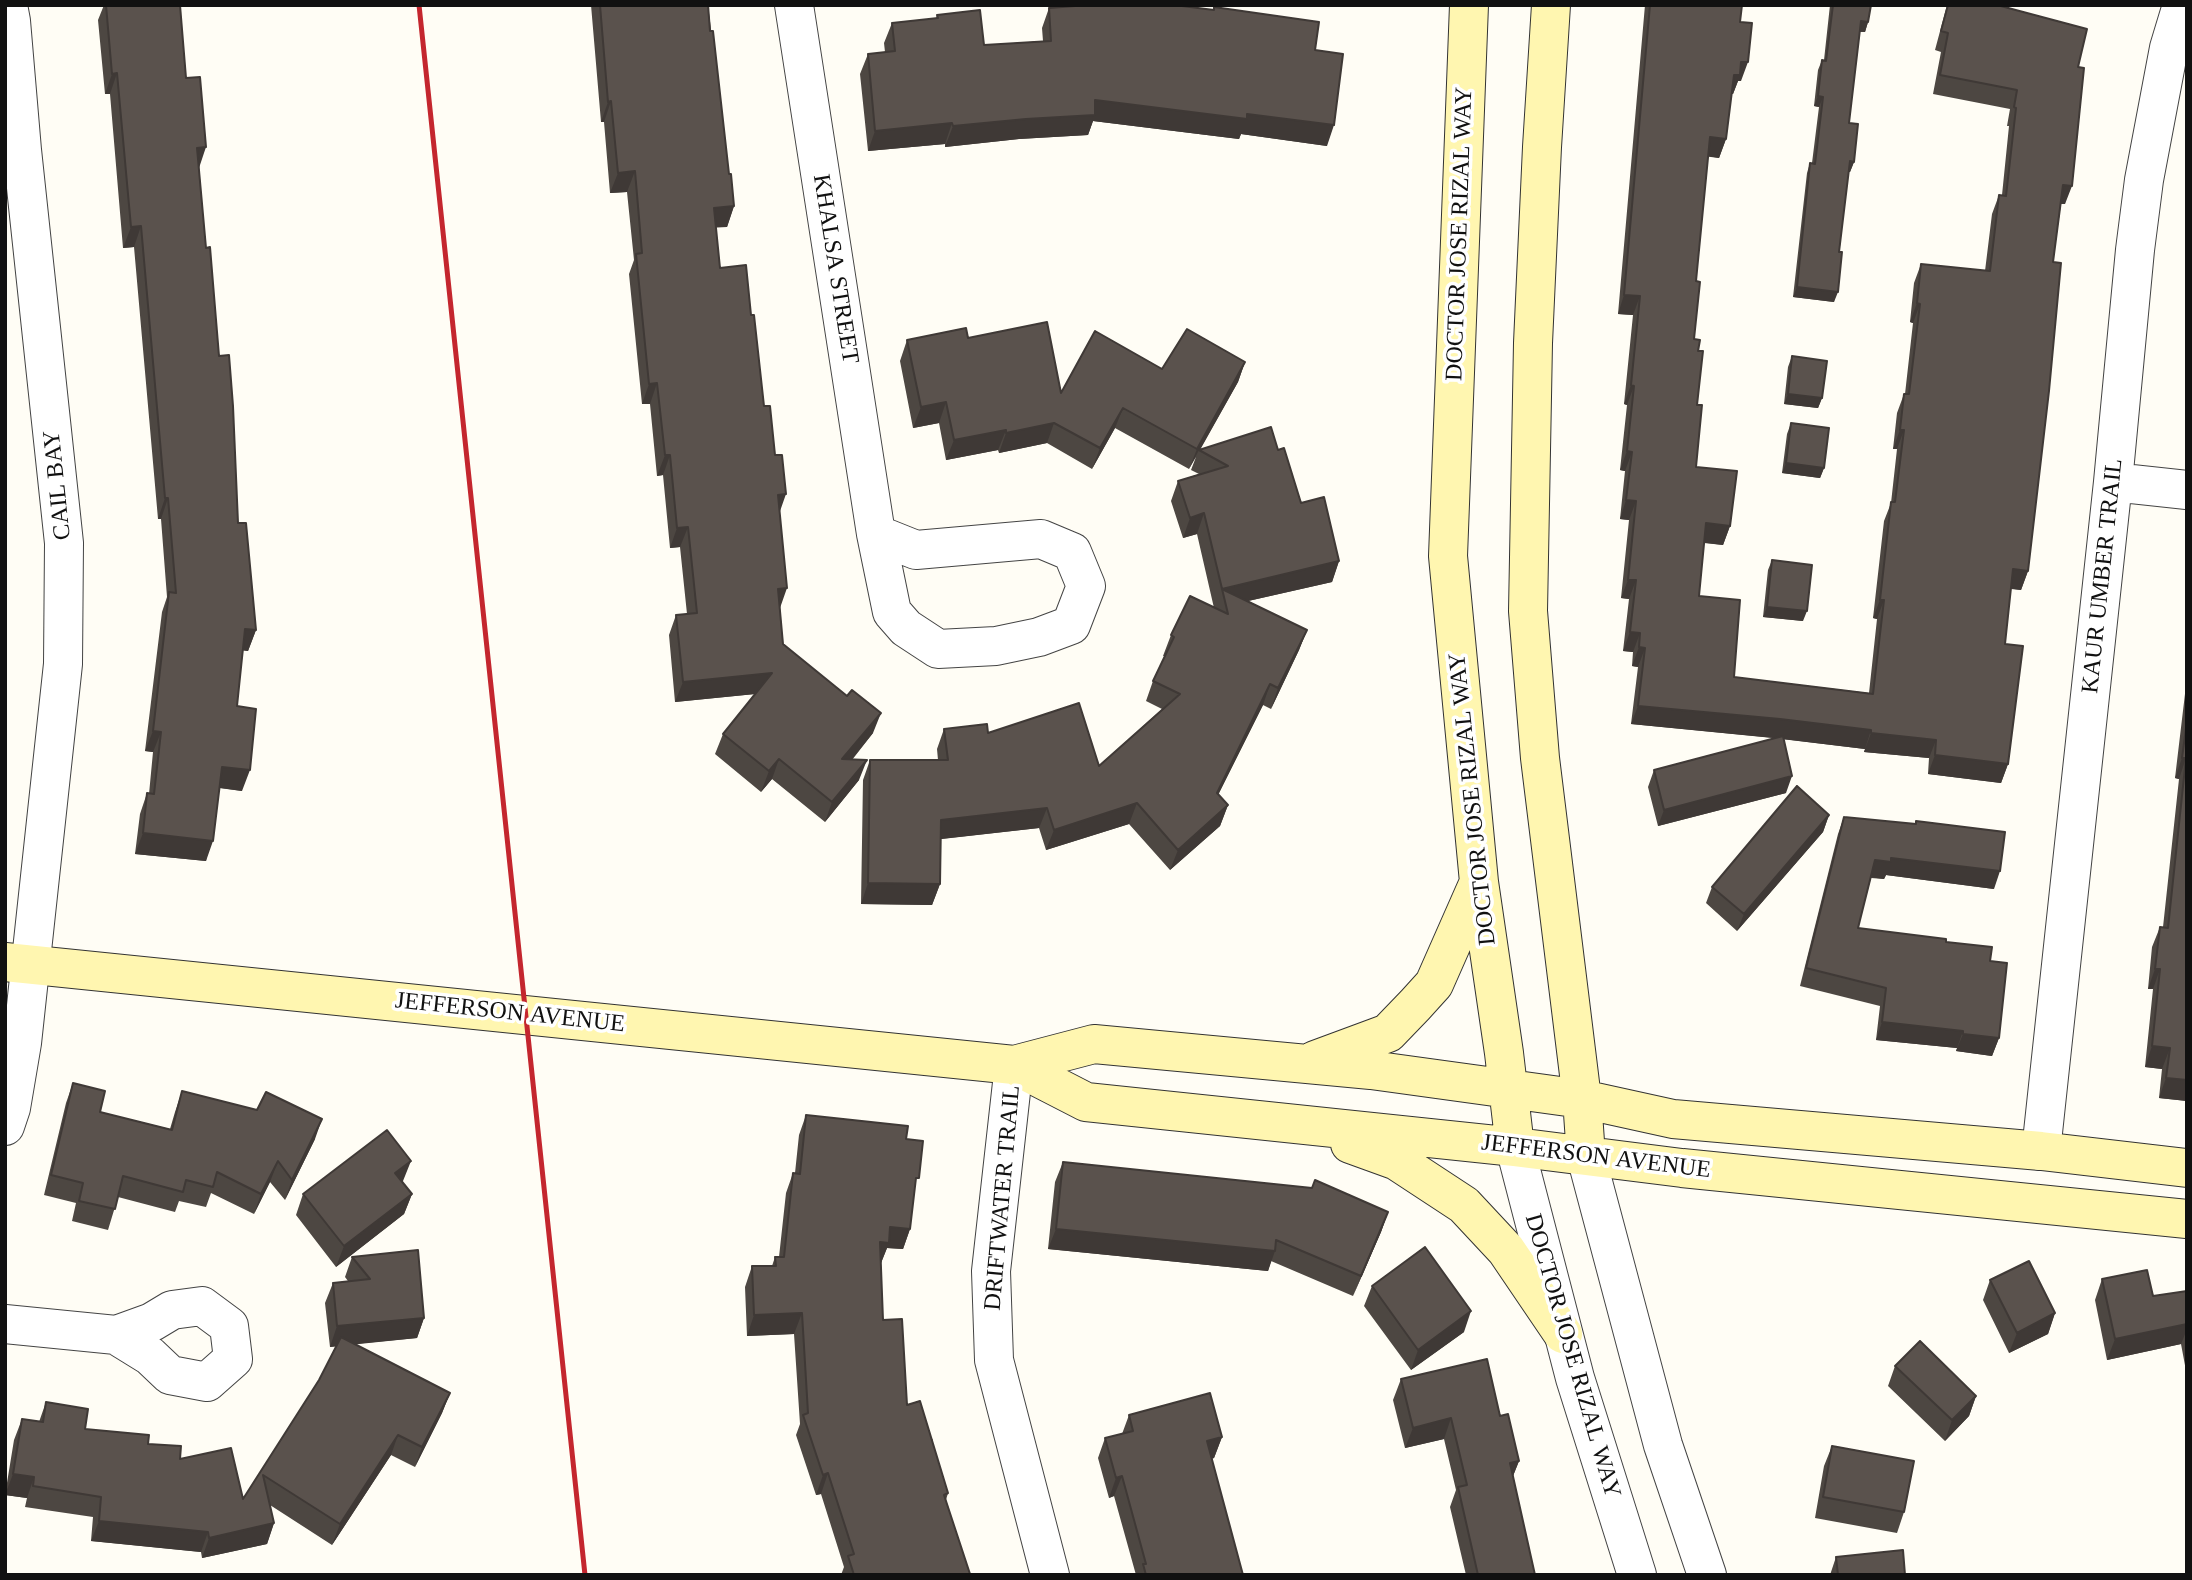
<!DOCTYPE html>
<style>
body{margin:0}
#map{position:relative;width:2192px;height:1580px;overflow:hidden;background:#fffdf5;font-family:Georgia,serif}
canvas{display:block}
.frame{position:absolute;inset:0;border:7px solid #111;pointer-events:none}
</style>
<div id="map">
<canvas width="2192" height="1580"></canvas>
<div class="frame"></div>
</div>
<script>
const g = document.querySelector('canvas').getContext('2d');
g.lineJoin = 'round';
function poly(rows) {
  const path = new Path2D();
  for (const r of rows) {
    path.moveTo(r[0], r[1]);
    for (let i = 2; i < r.length; i += 2) path.lineTo(r[i], r[i + 1]);
  }
  return path;
}
function trace(path, color, width, dash) {
  g.strokeStyle = color;
  g.lineWidth = width;
  g.lineCap = dash ? 'butt' : 'round';
  g.setLineDash(dash || []);
  g.stroke(path);
}
function paint(path, color) {
  g.fillStyle = color;
  g.fill(path, 'evenodd');
}
function write(font, color, halo, rows, align = 'center') {
  g.font = font + ' Georgia,serif';
  g.lineWidth = 7;
  g.setLineDash([]);
  g.textBaseline = 'middle';
  g.strokeStyle = halo;
  g.fillStyle = color;
  for (const [text, x, y, turn = 0] of rows) {
    g.save();
    g.translate(x, y);
    g.rotate((+turn || 0) * Math.PI / 180);
    g.textAlign = isNaN(turn) ? turn : align;
    if (halo) g.strokeText(text, 0, 0);
    g.fillText(text, 0, 0);
    g.restore();
  }
}
const street = poly([
 [794,5,876,534,892,612,906,628,938,649,996,646,1039,637,1071,625,1086,586,1072,552,1041,539,916,550,876,534],
 [2113,482,2187,490],
 [1014,1065,991,1271,994,1360,1050,1575],
 [5,1126,11,1108,22,1043,63,664,64,543,22,150,11,21,8,5],
 [1515,1147,1575,1378,1637,1575],
 [2041,1151,2113,482,2135,250,2144,180,2169,48,2182,5],
 [1586,1156,1663,1445,1707,1575],
 [5,1324,116,1335,152,1322,172,1310,202,1306,229,1326,233,1359,207,1382,170,1375,150,1356,116,1335]
]);
const secondary = poly([
 [1469,5,1448,556,1479,882,1504,1053,1515,1147],
 [1551,5,1542,147,1533,343,1528,611,1540,758,1582,1099,1586,1156],
 [5,962,1014,1065,1094,1044,1371,1070,1582,1099,1673,1119,2041,1151,2187,1168],
 [1315,1060,1388,1033,1415,1005,1434,984,1479,882],
 [1014,1065,1086,1102,1515,1147,1682,1168,2187,1219],
 [1350,1144,1397,1161,1464,1205,1506,1250,1563,1334]
]);
const rail = poly([
 [419,5,585,1575]
]);
const wall = poly([
 [104,5,180,5,186,78,199,167,206,248,219,356,238,523,256,630,248,651,243,650,237,706,242,791,219,788,206,861,135,854,140,814,147,793,149,794,153,752,145,751,162,612,167,597,161,519,158,519,134,247,123,248,110,94,105,94,98,20],
 [591,5,708,5,729,174,734,206,727,227,716,227,720,268,751,315,779,512,780,607,783,644,873,733,852,760,859,780,825,822,772,779,761,792,715,754,723,734,755,694,675,702,669,635,676,615,687,614,680,547,670,548,663,475,657,476,650,404,642,404,629,274,634,260,627,192,610,193,604,122,601,122],
 [1645,5,1742,5,1740,22,1741,81,1738,81,1733,94,1731,94,1726,139,1719,158,1708,156,1696,281,1694,339,1698,351,1696,467,1730,526,1723,545,1704,543,1699,596,1734,677,1869,693,1877,619,1873,618,1884,521,1891,503,1897,449,1893,449,1897,413,1904,394,1905,394,1913,323,1910,322,1914,283,1921,264,1985,271,1992,214,1999,195,2002,195,2009,126,2007,126,2010,109,1933,94,1941,52,1935,50,1947,5,1997,5,2078,67,2065,204,2061,204,2053,262,2028,571,2021,590,2011,589,2005,644,2008,764,2001,783,1928,774,1929,758,1864,752,1865,749,1783,739,1786,793,1658,826,1648,787,1654,770,1775,738,1631,724,1638,667,1632,666,1633,652,1623,651,1629,599,1621,598,1629,520,1620,519,1625,471,1620,470,1627,405,1624,404,1633,315,1618,314],
 [1830,5,1871,5,1868,22,1865,32,1860,32,1849,123,1854,162,1850,172,1848,172,1834,302,1793,297,1807,173,1810,163,1812,163,1819,107,1814,106,1818,70,1822,60,1824,60],
 [1214,7,1315,50,1327,146,1241,134,1239,139,1093,121,1088,135,1019,139,945,147,945,144,868,151,860,74,868,54,885,52,884,43,892,23,936,18,937,15,984,45,1043,41,1042,28,1049,8,1213,10],
 [968,338,1061,393,1162,369,1245,362,1238,382,1200,449,1278,450,1301,503,1339,561,1332,582,1248,601,1307,630,1299,650,1271,709,1263,705,1218,795,1228,805,1220,826,1170,870,1129,824,1046,850,1039,828,940,839,940,884,932,905,861,904,863,780,870,760,938,760,937,749,944,729,988,733,1099,766,1162,709,1146,701,1153,681,1165,656,1163,656,1171,635,1214,608,1197,534,1183,538,1171,501,1178,481,1199,474,1191,470,1196,457,1189,469,1115,428,1092,469,1047,443,999,453,998,450,946,460,939,423,913,428,900,361,907,340],
 [1792,356,1822,398,1818,408,1784,404,1788,367],
 [1791,423,1824,468,1820,478,1782,473,1787,434],
 [1772,560,1803,621,1763,617,1768,570],
 [2187,677,2187,1101,2159,1098,2162,1069,2145,1067,2153,989,2148,989,2152,947,2160,927,2163,927,2179,779,2175,778],
 [1829,815,1823,832,1737,931,1706,903,1712,887],
 [1844,817,1915,824,1916,821,1994,889,1886,875,1884,879,1871,878,1858,928,1946,942,1990,961,1999,1038,1992,1056,1956,1051,1957,1048,1876,1040,1880,1006,1800,986,1838,834],
 [73,1083,100,1112,170,1129,175,1112,182,1091,315,1139,285,1200,270,1182,254,1214,211,1193,206,1207,179,1201,175,1212,118,1197,108,1230,72,1221,76,1203,44,1195,66,1103],
 [806,1115,906,1139,914,1191,910,1229,903,1249,887,1248,881,1263,883,1320,907,1405,933,1440,932,1442,948,1493,946,1500,970,1575,841,1575,844,1567,821,1494,816,1495,796,1435,800,1424,794,1334,747,1336,745,1287,752,1266,772,1266,775,1257,779,1257,786,1193,793,1173,795,1173,799,1135],
 [1063,1162,1312,1188,1388,1212,1381,1232,1353,1296,1271,1261,1268,1271,1048,1249,1055,1182],
 [403,1181,402,1182,412,1194,404,1214,336,1267,296,1215,303,1194],
 [352,1257,424,1318,417,1338,354,1344,450,1393,442,1413,415,1467,391,1455,332,1545,270,1505,274,1523,267,1544,202,1558,201,1552,91,1541,93,1517,25,1507,27,1498,5,1495,14,1440,22,1419,39,1422,46,1402,85,1429,148,1444,180,1459,243,1499,319,1380,337,1346,330,1347,325,1303,333,1283,348,1281,345,1277],
 [2102,1279,2153,1296,2187,1291,2187,1376,2181,1344,2107,1360,2095,1300],
 [1990,1280,2055,1313,2048,1334,2009,1353,1983,1300],
 [1372,1286,1464,1332,1411,1370,1364,1306],
 [1895,1366,1976,1396,1969,1416,1945,1441,1888,1386],
 [1401,1379,1500,1416,1519,1461,1513,1476,1535,1575,1466,1575,1450,1507,1456,1490,1444,1439,1405,1448,1393,1400],
 [1129,1415,1222,1437,1214,1458,1211,1459,1243,1575,1136,1575,1114,1496,1109,1498,1098,1458,1105,1438,1122,1434],
 [1832,1446,1904,1512,1897,1533,1815,1518,1824,1466],
 [1836,1557,1905,1575,1830,1575]
]);
const shadedWall = poly([
 [1861,21,1868,22,1865,32,1857,31],
 [1741,62,1748,62,1741,81,1738,81,1733,94,1727,93,1734,75],
 [117,73,110,94,105,94,112,74],
 [1818,96,1823,97,1819,107,1814,106],
 [1095,100,1247,114,1334,125,1327,146,1241,134,1239,139,1093,121,1088,135,1019,139,945,147,953,126],
 [611,101,604,122,601,122,608,102],
 [952,123,945,144,868,151,875,131],
 [1710,137,1726,139,1719,158,1703,156],
 [206,147,199,168,197,148],
 [1850,161,1854,162,1850,172,1846,172],
 [635,171,627,192,610,193,618,173],
 [2063,185,2072,186,2065,204,2056,203],
 [734,206,727,227,707,228,714,208],
 [141,226,134,247,123,248,131,227],
 [1797,287,1838,292,1834,302,1793,297],
 [1624,295,1640,296,1633,315,1618,314],
 [1917,303,1920,304,1913,323,1910,322],
 [1245,362,1238,382,1200,450,1199,450,1189,469,1197,449],
 [657,383,650,404,642,404,649,384],
 [1631,385,1634,386,1627,405,1624,404],
 [1788,394,1822,398,1818,408,1784,404],
 [946,402,939,423,913,428,921,407],
 [1123,408,1115,428,1092,469,1100,448],
 [1054,423,1047,443,999,453,1006,433],
 [1006,430,998,450,946,460,954,440],
 [1900,430,1904,430,1897,449,1893,449],
 [1627,451,1632,452,1625,471,1620,470],
 [665,455,670,455,663,475,657,476],
 [1786,463,1824,468,1820,478,1782,473],
 [786,494,779,514,778,495],
 [165,498,168,498,161,519,158,519],
 [1626,500,1636,501,1629,520,1620,519],
 [1204,513,1197,534,1183,538,1190,518],
 [1706,523,1730,526,1723,545,1699,542],
 [688,527,680,547,670,548,677,528],
 [1339,561,1332,582,1226,606,1222,589],
 [2013,569,2028,571,2021,590,2007,588],
 [1628,580,1636,580,1629,599,1621,598],
 [787,588,780,608,778,589],
 [1880,600,1884,600,1877,619,1873,618],
 [1767,607,1807,611,1803,621,1763,617],
 [245,629,256,630,248,651,238,650],
 [1307,630,1299,650,1271,709,1278,688],
 [1630,632,1640,633,1633,652,1623,651],
 [1639,647,1645,648,1638,667,1632,666],
 [772,673,765,693,675,702,683,682],
 [1270,684,1263,705,1209,813,1217,793],
 [1638,706,1780,719,1871,730,1865,749,1773,738,1631,724],
 [881,713,873,733,835,780,842,759],
 [153,731,161,732,153,752,145,751],
 [1871,733,1936,740,1929,758,1864,752],
 [1935,755,2008,764,2001,783,1928,774],
 [2182,758,2186,758,2179,779,2175,778],
 [779,759,772,779,761,792,769,771],
 [867,760,859,780,825,822,832,802],
 [222,767,250,770,242,791,214,787],
 [1792,776,1786,793,1658,826,1664,810],
 [1137,803,1129,824,1046,850,1054,830],
 [1228,805,1220,826,1170,870,1178,850],
 [1047,808,1039,828,933,840,941,820],
 [1829,815,1823,832,1737,931,1744,914],
 [143,833,213,841,206,861,135,854],
 [1891,858,2000,871,1994,889,1886,875,1884,879,1869,877,1875,860],
 [868,883,940,884,932,905,861,904],
 [2155,969,2160,969,2153,989,2148,989],
 [1882,1022,1963,1031,1957,1048,1876,1040],
 [1963,1034,1999,1038,1992,1056,1956,1051],
 [2152,1046,2170,1048,2162,1069,2145,1067],
 [2166,1078,2187,1080,2187,1101,2159,1098],
 [322,1119,315,1139,285,1200,292,1180],
 [278,1161,270,1182,254,1214,261,1194],
 [411,1161,403,1181,388,1193,395,1173],
 [412,1194,404,1214,336,1267,344,1246],
 [1388,1212,1381,1232,1353,1296,1361,1276],
 [890,1227,910,1229,903,1249,887,1248,881,1263,880,1242],
 [1056,1229,1275,1251,1268,1271,1048,1249],
 [1471,1311,1464,1332,1411,1370,1418,1350],
 [802,1313,794,1334,747,1336,754,1315],
 [2055,1313,2048,1334,2009,1353,2017,1333],
 [424,1318,417,1338,330,1347,337,1326],
 [2187,1324,2187,1329,2181,1344,2107,1360,2115,1339],
 [450,1393,442,1413,415,1467,422,1447],
 [1976,1396,1969,1416,1945,1441,1952,1420],
 [1451,1418,1444,1439,1405,1448,1413,1428],
 [398,1435,391,1455,332,1545,340,1524],
 [1222,1437,1214,1458,1199,1462,1207,1441],
 [1519,1461,1511,1481,1510,1463],
 [828,1473,821,1494,816,1495,823,1475],
 [13,1474,34,1477,27,1498,5,1495],
 [1122,1476,1114,1496,1109,1498,1116,1478],
 [99,1521,208,1532,201,1552,91,1541],
 [274,1523,267,1544,202,1558,209,1538]
]);
const building = poly([
 [106,5,180,5,186,78,200,77,206,147,197,148,206,248,210,247,219,356,229,355,233,406,238,523,246,523,256,630,245,629,237,706,256,709,250,770,222,767,213,841,143,833,147,793,154,794,161,732,153,731,169,592,176,593,168,498,165,498,141,226,131,227,117,73,112,74,106,5],
 [600,5,708,5,710,31,713,31,729,174,731,174,734,206,714,208,720,268,746,265,751,315,754,315,764,406,770,406,775,455,782,455,786,494,778,495,787,588,778,589,783,644,847,696,852,690,881,713,842,759,867,760,832,802,779,759,769,771,723,734,772,673,683,682,676,615,697,613,688,527,677,528,670,455,665,455,657,383,649,384,636,254,642,253,635,171,618,173,611,101,608,102,600,5],
 [1088,5,1174,5,1214,10,1214,7,1319,22,1315,50,1343,54,1334,125,1247,114,1247,119,1095,100,1095,115,1026,119,953,126,952,123,875,131,868,54,895,51,892,23,938,18,937,15,980,10,984,45,1051,41,1049,8,1088,5],
 [1650,5,1742,5,1740,22,1752,23,1748,62,1741,62,1740,75,1734,75,1726,139,1710,137,1696,281,1700,282,1694,339,1700,340,1698,351,1703,351,1697,405,1702,405,1696,467,1737,471,1730,526,1706,523,1699,596,1740,600,1734,677,1873,694,1884,600,1880,600,1891,502,1895,502,1904,430,1900,430,1904,394,1909,394,1920,304,1917,303,1921,264,1990,271,1999,195,2006,196,2016,108,2014,107,2017,90,1940,75,1948,33,1941,31,1948,5,1997,5,2087,29,2078,67,2084,68,2072,186,2063,185,2053,262,2061,263,2049,391,2028,571,2013,569,2005,644,2023,646,2008,764,1935,755,1936,740,1871,733,1871,730,1780,719,1638,706,1645,648,1639,647,1640,633,1630,632,1636,580,1628,580,1636,501,1626,500,1632,452,1627,451,1634,386,1631,385,1640,296,1624,295,1650,5],
 [1833,5,1871,5,1868,22,1861,21,1849,123,1858,124,1854,162,1850,161,1839,252,1842,252,1838,292,1797,287,1810,163,1815,164,1823,97,1818,96,1822,60,1826,61,1833,5],
 [1047,322,1061,393,1095,331,1162,369,1187,329,1245,362,1197,449,1123,408,1100,448,1054,423,1006,433,1006,430,954,440,946,402,921,407,907,340,966,328,968,338,1047,322],
 [1792,356,1827,361,1822,398,1788,394,1792,356],
 [1791,423,1829,428,1824,468,1786,463,1791,423],
 [1271,427,1278,450,1284,448,1301,503,1324,497,1339,561,1222,589,1307,630,1278,688,1270,684,1217,793,1228,805,1178,850,1137,803,1054,830,1047,808,941,820,940,884,868,883,870,760,948,760,944,729,987,724,988,733,1079,703,1099,766,1180,694,1153,681,1174,637,1171,635,1190,596,1228,614,1204,513,1190,518,1178,481,1228,466,1199,450,1271,427],
 [1772,560,1812,565,1807,611,1767,607,1772,560],
 [2187,721,2187,1080,2166,1078,2170,1048,2152,1046,2160,969,2155,969,2160,927,2168,928,2186,758,2182,758,2187,721],
 [1783,736,1792,776,1664,810,1654,770,1783,736],
 [1797,786,1829,815,1744,914,1712,887,1797,786],
 [1844,817,1916,824,1916,821,2005,832,2000,871,1891,858,1891,862,1875,860,1858,928,1946,939,1946,942,1992,947,1990,961,2007,963,1999,1038,1963,1034,1963,1031,1882,1022,1886,988,1806,968,1844,817],
 [73,1083,105,1091,100,1112,172,1130,182,1091,257,1110,266,1092,322,1119,292,1180,278,1161,261,1194,217,1172,213,1187,186,1180,183,1192,123,1176,115,1209,79,1201,83,1183,51,1175,73,1083],
 [806,1115,908,1126,906,1139,923,1141,919,1178,916,1178,910,1229,890,1227,889,1243,880,1242,883,1320,902,1319,907,1405,920,1401,948,1493,944,1495,970,1574,854,1575,848,1556,854,1554,828,1473,823,1475,803,1415,808,1413,802,1313,754,1315,752,1266,776,1266,775,1257,784,1257,793,1173,800,1174,806,1115],
 [387,1130,411,1161,395,1173,412,1194,344,1246,303,1194,387,1130],
 [1063,1162,1312,1188,1315,1180,1388,1212,1361,1276,1276,1240,1275,1251,1056,1229,1063,1162],
 [1425,1247,1471,1311,1418,1350,1372,1286,1425,1247],
 [418,1250,424,1318,337,1326,333,1283,370,1279,352,1257,418,1250],
 [2029,1261,2055,1313,2017,1333,1990,1280,2029,1261],
 [2147,1270,2153,1296,2187,1291,2187,1324,2115,1339,2102,1279,2147,1270],
 [341,1337,450,1393,422,1447,398,1435,340,1524,263,1475,274,1523,209,1538,208,1532,99,1521,101,1497,33,1486,34,1477,13,1474,22,1419,43,1422,46,1402,88,1409,85,1429,149,1435,148,1444,181,1446,180,1459,231,1448,243,1499,319,1380,341,1337],
 [1920,1341,1976,1396,1952,1420,1895,1366,1920,1341],
 [1487,1359,1500,1416,1508,1414,1519,1461,1510,1463,1535,1575,1478,1575,1458,1487,1467,1485,1451,1418,1413,1428,1401,1379,1487,1359],
 [1210,1393,1222,1437,1207,1441,1243,1575,1146,1575,1143,1564,1146,1564,1122,1476,1116,1478,1105,1438,1133,1431,1129,1415,1210,1393],
 [1832,1446,1914,1461,1904,1512,1823,1497,1832,1446],
 [1903,1550,1905,1575,1838,1575,1836,1557,1903,1550]
]);
const streetNames = [
 ["DOCTOR JOSE RIZAL WAY",1460,234,-88],
 ["KHALSA STREET",835,269,81],
 ["CAIL BAY",58,485,-96],
 ["KAUR UMBER TRAIL",2103,576,-84],
 ["DOCTOR JOSE RIZAL WAY",1473,799,-96],
 ["JEFFERSON AVENUE",510,1013,6],
 ["JEFFERSON AVENUE",1596,1157,7],
 ["DRIFTWATER TRAIL",1003,1198,-85],
 ["DOCTOR JOSE RIZAL WAY",1572,1356,74]
];
trace(street, '#444', 40);
trace(secondary, '#333', 40);
trace(street, '#fff', 38);
trace(secondary, '#fff6b0', 38);
trace(rail, '#c4262e', 5);
paint(wall, '#4d4742');
paint(shadedWall, '#3f3936');
paint(building, '#5a524d');
trace(building, '#3f3936', 2);
write('24px', '#111', '#fff', streetNames);
</script>
